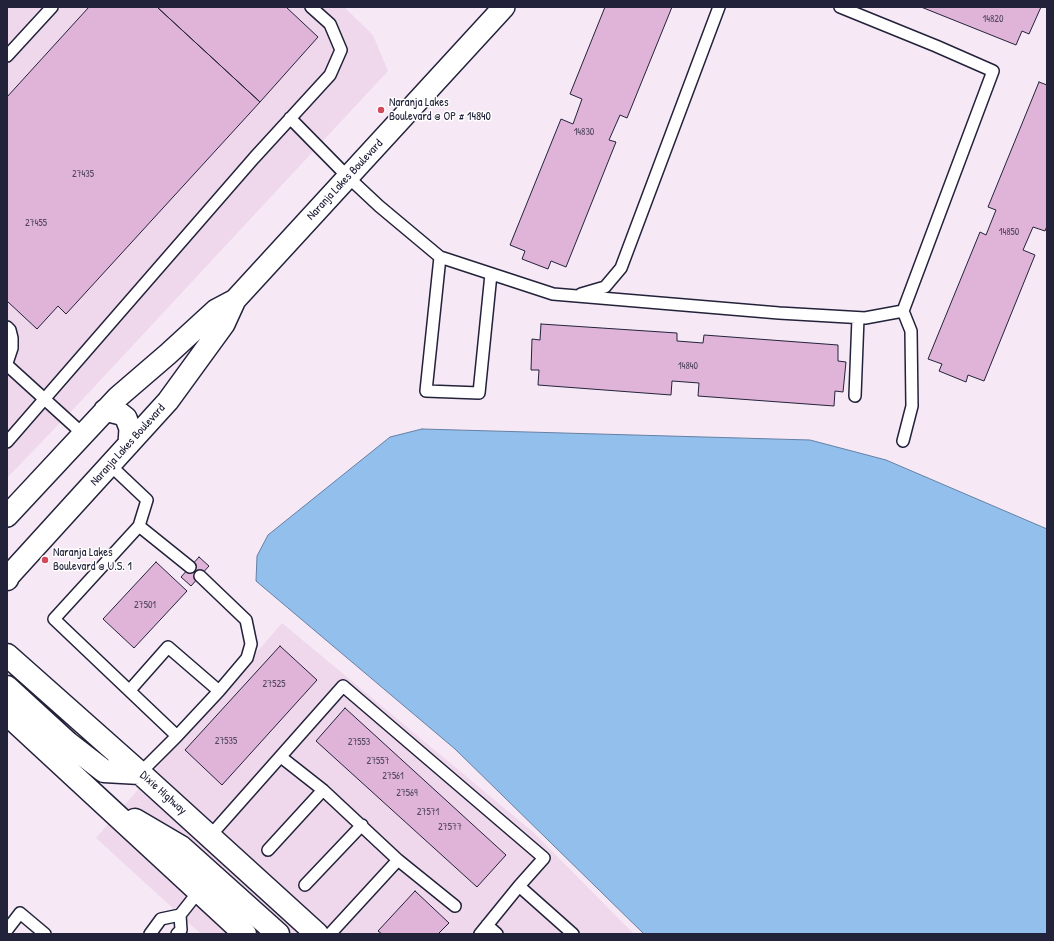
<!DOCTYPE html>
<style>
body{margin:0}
#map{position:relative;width:1054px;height:941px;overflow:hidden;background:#f6e8f4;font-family:"Patrick Hand",sans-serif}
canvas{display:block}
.frame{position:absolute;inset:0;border:8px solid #22223b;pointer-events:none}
</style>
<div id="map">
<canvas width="1054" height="941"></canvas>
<div class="frame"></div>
</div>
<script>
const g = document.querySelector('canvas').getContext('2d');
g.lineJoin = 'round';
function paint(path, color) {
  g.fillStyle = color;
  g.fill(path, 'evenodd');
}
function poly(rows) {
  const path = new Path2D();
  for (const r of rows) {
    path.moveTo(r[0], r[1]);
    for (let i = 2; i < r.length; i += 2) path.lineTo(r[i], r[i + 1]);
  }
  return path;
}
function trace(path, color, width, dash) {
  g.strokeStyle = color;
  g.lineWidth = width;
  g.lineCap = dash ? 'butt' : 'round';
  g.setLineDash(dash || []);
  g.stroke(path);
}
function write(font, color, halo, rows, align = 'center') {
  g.font = font + ' "Patrick Hand",sans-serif';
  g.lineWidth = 3;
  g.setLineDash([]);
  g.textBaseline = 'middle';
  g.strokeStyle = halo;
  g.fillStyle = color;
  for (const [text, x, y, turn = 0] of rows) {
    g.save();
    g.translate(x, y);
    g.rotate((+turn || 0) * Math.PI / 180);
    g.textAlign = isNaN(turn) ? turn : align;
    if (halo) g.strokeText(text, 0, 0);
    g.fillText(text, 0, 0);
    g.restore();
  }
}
const built = poly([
 [7,7,344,7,373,35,388,71,82,400,7,478],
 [282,623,533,832,634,934,201,934,96,838]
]);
const water = poly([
 [422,429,810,440,886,460,1047,529,1047,934,644,934,455,749,256,581,257,556,268,535,390,437,422,429]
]);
const building = poly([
 [89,7,157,7,260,102,66,314,58,306,37,329,7,301,7,97,89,7],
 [157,7,286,7,318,37,260,102,157,7],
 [605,7,672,7,627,118,620,115,609,140,616,142,566,267,551,261,548,269,522,259,525,251,510,245,561,119,573,124,582,99,570,94,605,7],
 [921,7,1041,7,1029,34,1022,31,1016,45,921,7],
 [1039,82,1047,85,1047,226,1045,231,1033,227,1023,250,1035,255,984,381,968,375,966,382,939,371,942,364,928,359,980,232,986,235,996,210,988,207,1039,82],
 [541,324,677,333,677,341,703,343,704,335,838,345,838,361,846,362,843,392,835,391,834,406,698,396,699,383,672,381,671,395,538,385,539,370,531,370,532,339,540,340,541,324],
 [199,557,209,566,191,586,181,577,199,557],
 [156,562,187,591,134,648,103,619,156,562],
 [280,646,317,680,222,785,185,750,280,646],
 [345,708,506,855,477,887,316,741,345,708],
 [415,891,449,923,438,934,382,934,378,931,415,891]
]);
const lane = poly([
 [7,56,52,7],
 [290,118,348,177,379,206,440,257,426,391,479,393,491,274],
 [440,257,553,294,779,313,865,318,903,311,993,71,936,46,840,7],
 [581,294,605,287,621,268,719,7],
 [903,311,911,331,912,406,903,441],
 [7,327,10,330,12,338,12,348,7,363],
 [7,365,83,434],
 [855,396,858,318],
 [7,442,254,158,330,75,341,50,330,24,311,7],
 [110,465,147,500,139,526,54,619,177,736,219,691,247,658,251,644,246,620,200,576],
 [139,526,190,567],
 [130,690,168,647,219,691],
 [281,757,323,790,398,860,455,906],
 [140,773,177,736],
 [210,836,343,686,544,858,519,886,480,934],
 [268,850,323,790],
 [305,885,362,825],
 [519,886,573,934],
 [487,925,497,934],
 [7,930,20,913,45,934],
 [150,934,161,919,180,915,199,891],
 [177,934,181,930,180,915],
 [330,934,398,860]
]);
const street = poly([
 [105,410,121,414,126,418,130,429,129,444],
 [7,516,118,397,168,354,216,310,235,300],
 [7,578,168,401,224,324,235,300,504,7]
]);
const highway = poly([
 [7,579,7,578],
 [7,655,140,773,317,934],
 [7,687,68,743,104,771,140,773],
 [7,714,245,934],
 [135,820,181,847,278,934]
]);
const markers = [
 [381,110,4,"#d1495b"],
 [45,560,4,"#d1495b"]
];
const numberNames = [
 ["14820",993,19],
 ["14830",584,132],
 ["27435",83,174],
 ["27455",36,223],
 ["14850",1009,232],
 ["14840",688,366],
 ["27501",145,605],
 ["27525",274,684],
 ["27535",226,741],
 ["27553",359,742],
 ["27557",378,761],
 ["27561",393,776],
 ["27569",407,793],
 ["27571",428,812],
 ["27577",450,827]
];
const poiNames = [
 ["Naranja Lakes",389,103],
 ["Boulevard @ OP # 14840",389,117],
 ["Naranja Lakes",53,553],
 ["Boulevard @ U.S. 1",53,567]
];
const streetNames = [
 ["Naranja Lakes Boulevard",345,180,-47],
 ["Naranja Lakes Boulevard",128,445,-48],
 ["Dixie Highway",163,793,42]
];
paint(built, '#efd8ec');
paint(water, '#92bfec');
trace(water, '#6580a5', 1);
paint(building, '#e0b4d9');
trace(building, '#22223b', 1);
trace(lane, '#22223b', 14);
trace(street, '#22223b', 24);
trace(highway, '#22223b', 25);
trace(lane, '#fff', 11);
trace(street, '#fff', 21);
trace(highway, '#fff', 22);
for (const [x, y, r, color] of markers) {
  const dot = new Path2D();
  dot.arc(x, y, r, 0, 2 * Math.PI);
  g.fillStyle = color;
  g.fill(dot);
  trace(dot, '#fff', 1.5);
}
write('10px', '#524662', null, numberNames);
write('12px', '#22223b', '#fff', poiNames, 'left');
write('12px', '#22223b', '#fff', streetNames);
</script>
